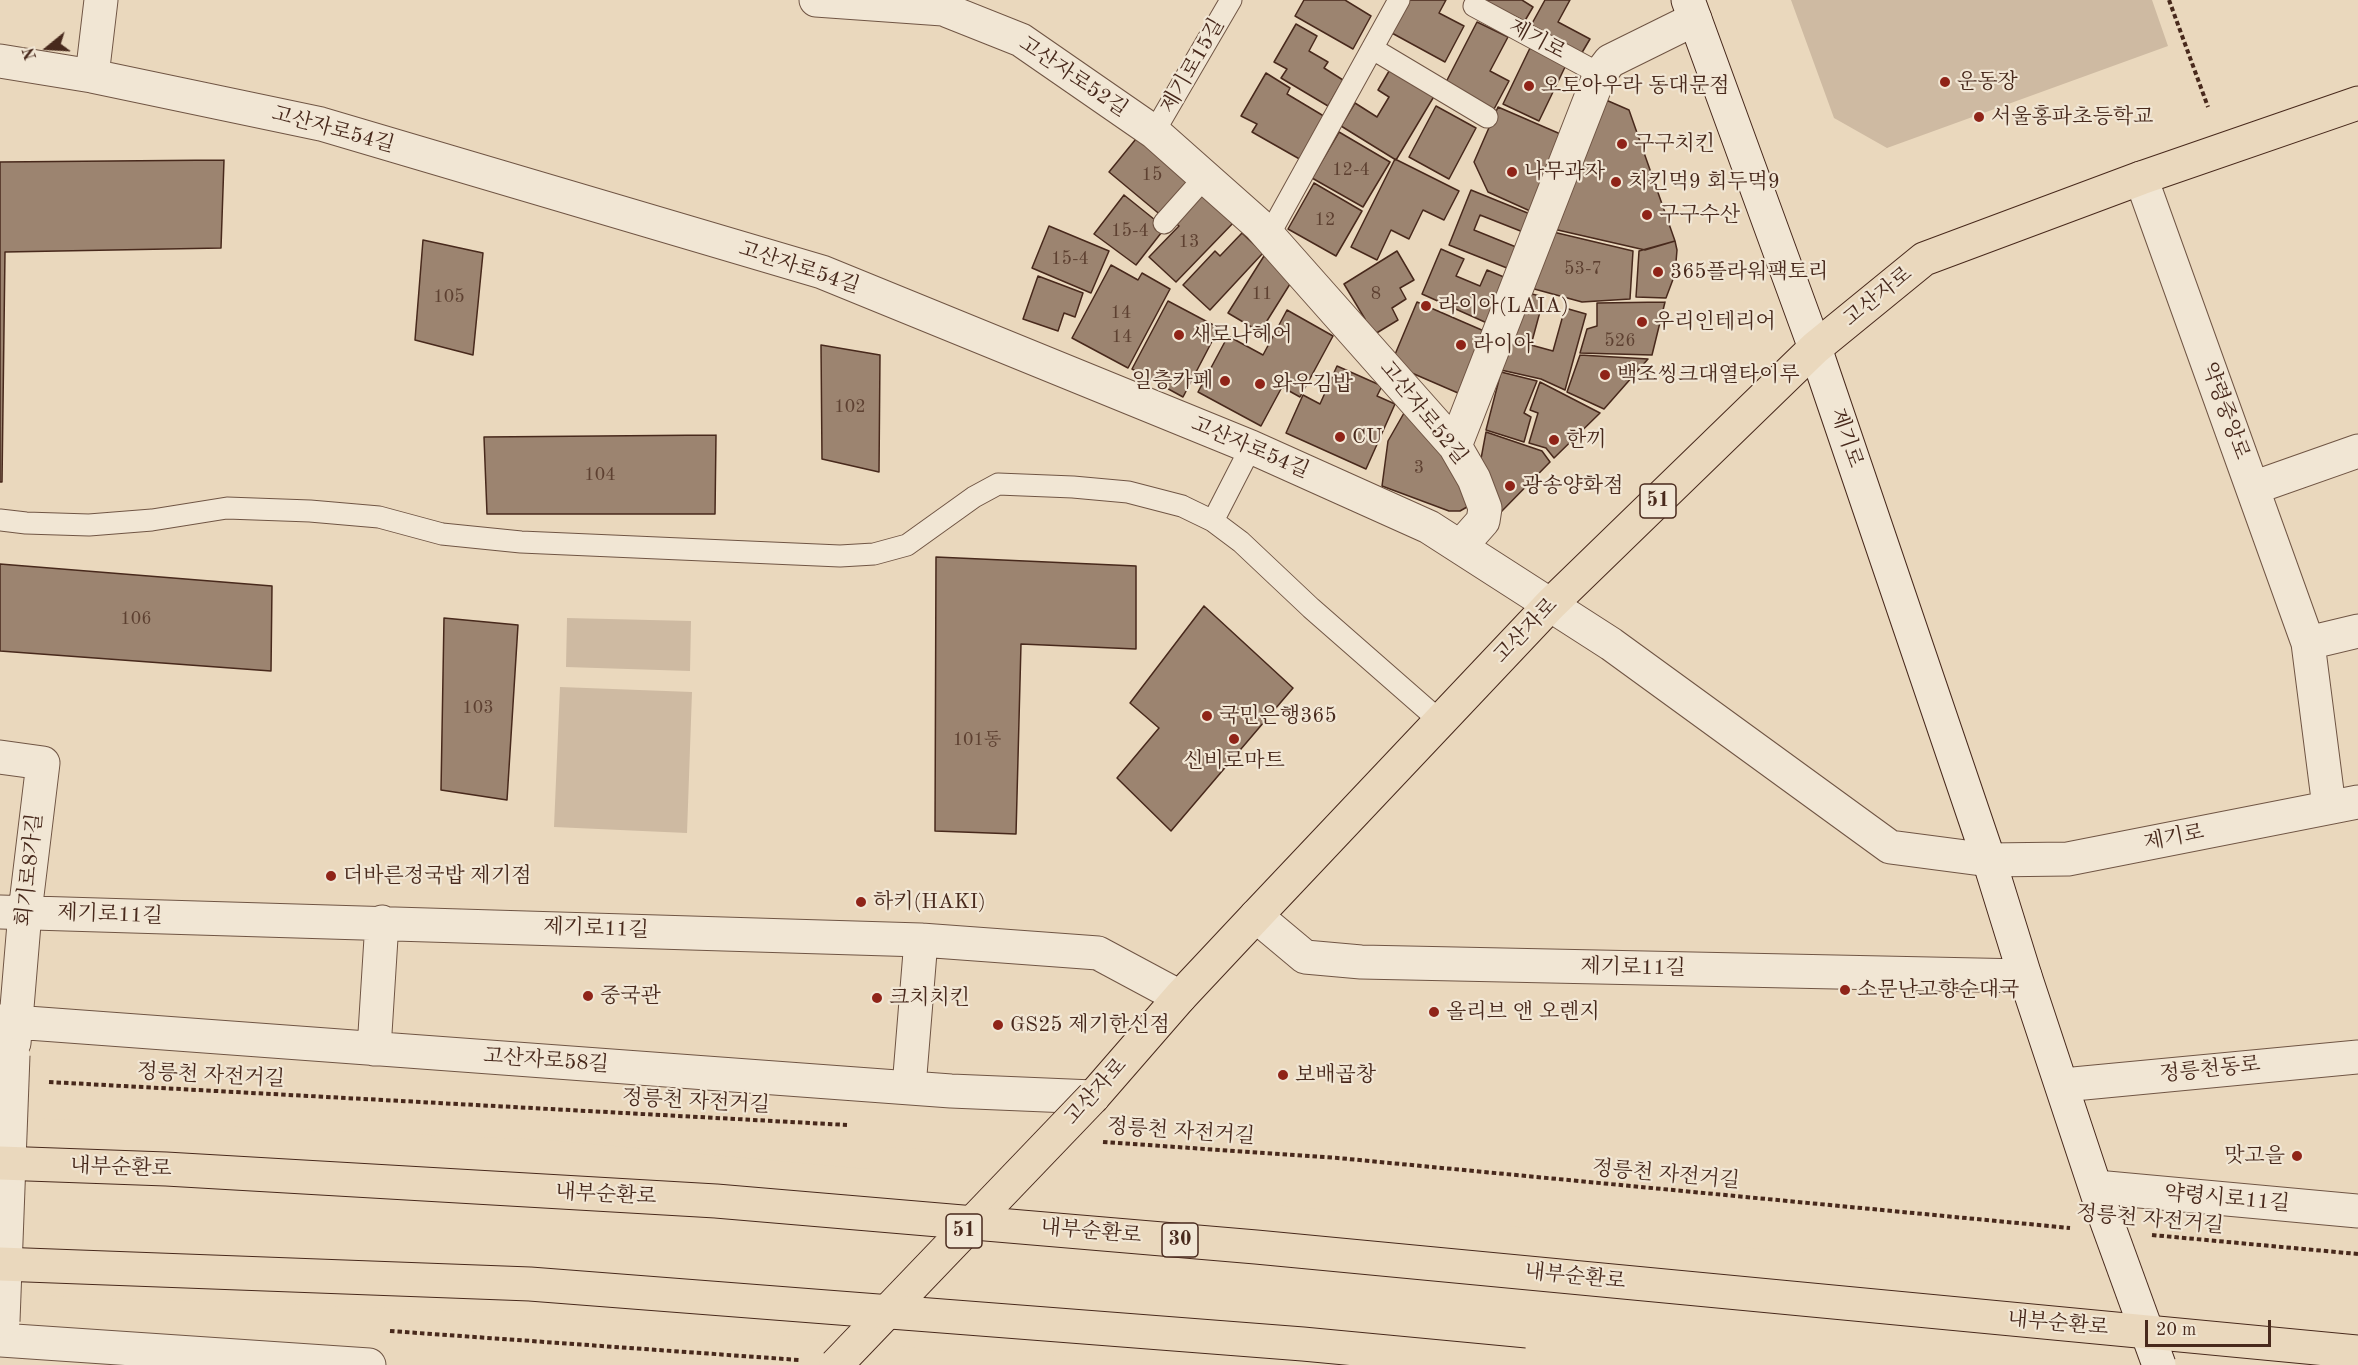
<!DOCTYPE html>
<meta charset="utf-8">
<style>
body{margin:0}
#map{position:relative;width:2358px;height:1365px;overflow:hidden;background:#ead8bd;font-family:"Old Standard TT",serif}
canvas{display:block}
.north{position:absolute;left:18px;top:18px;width:60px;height:60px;-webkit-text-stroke:4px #f1e6d4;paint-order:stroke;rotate:252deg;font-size:16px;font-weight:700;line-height:24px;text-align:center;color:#48291c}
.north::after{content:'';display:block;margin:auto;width:21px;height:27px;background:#48291c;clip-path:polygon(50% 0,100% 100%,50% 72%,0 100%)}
.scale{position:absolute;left:2145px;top:1320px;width:126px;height:27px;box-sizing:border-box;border:3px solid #48291c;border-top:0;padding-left:8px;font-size:18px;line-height:21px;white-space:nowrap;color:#48291c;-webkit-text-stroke:4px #f1e6d4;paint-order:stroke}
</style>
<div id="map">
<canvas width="2358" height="1365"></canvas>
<div class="north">N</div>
<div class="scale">20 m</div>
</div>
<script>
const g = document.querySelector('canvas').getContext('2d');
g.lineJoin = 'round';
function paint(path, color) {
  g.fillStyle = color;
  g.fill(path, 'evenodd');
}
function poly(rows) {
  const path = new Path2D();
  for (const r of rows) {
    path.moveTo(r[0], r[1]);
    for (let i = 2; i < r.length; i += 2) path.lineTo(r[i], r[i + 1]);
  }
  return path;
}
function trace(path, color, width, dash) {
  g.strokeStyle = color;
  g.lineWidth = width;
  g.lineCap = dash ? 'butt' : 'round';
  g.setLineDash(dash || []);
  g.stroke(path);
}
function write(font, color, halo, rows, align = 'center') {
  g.font = font + ' "Old Standard TT","Noto Serif KR",serif';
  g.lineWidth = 4.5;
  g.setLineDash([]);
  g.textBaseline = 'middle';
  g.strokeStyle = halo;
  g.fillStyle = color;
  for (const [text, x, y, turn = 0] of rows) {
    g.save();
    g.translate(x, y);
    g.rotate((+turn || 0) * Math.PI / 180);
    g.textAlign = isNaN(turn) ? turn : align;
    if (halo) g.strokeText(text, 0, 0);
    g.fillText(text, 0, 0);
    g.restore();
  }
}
const green = poly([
 [1791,0,2152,0,2168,46,1887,148,1834,118],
 [567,618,691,621,690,671,566,667],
 [560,687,692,692,687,833,554,827]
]);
const pier = poly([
 [0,1117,549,1140,868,1169,886,1147,1129,1161,1106,1190,1930,1264,2358,1299,2358,1365,1179,1365,972,1349,969,1353,729,1330,497,1312,0,1294]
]);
const building = poly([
 [1304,0,1345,0,1371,16,1353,49,1295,16,1304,0],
 [1407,0,1446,0,1439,13,1464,26,1445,62,1390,32,1407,0],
 [1480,0,1522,0,1533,7,1523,24,1480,0],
 [1545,0,1570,0,1558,22,1590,39,1580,56,1529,29,1545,0],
 [1477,22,1508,37,1490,71,1509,81,1493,111,1444,86,1477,22],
 [1296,24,1317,36,1309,51,1328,62,1324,68,1343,80,1328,106,1281,78,1287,69,1274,62,1296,24],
 [1530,48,1566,65,1539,121,1503,104,1530,48],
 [1392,66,1436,93,1396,160,1341,126,1355,103,1377,117,1389,97,1378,90,1392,66],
 [1266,73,1290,88,1287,94,1327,118,1303,161,1252,132,1257,124,1241,116,1266,73],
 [1606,100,1629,110,1675,241,1645,250,1549,228,1606,100],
 [1436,106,1476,128,1449,179,1409,157,1436,106],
 [1498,107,1572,139,1539,215,1488,192,1474,162,1498,107],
 [1339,132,1390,162,1363,207,1312,178,1339,132],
 [1140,134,1194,179,1163,217,1109,172,1140,134],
 [1395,159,1459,191,1444,220,1423,210,1409,239,1391,230,1377,260,1351,247,1395,159],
 [224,160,221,248,5,252,2,482,0,482,0,162,224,160],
 [1314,183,1362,211,1336,256,1288,229,1314,183],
 [1203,188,1236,220,1176,282,1149,257,1179,226,1172,220,1203,188],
 [1471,190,1530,214,1523,232,1480,215,1474,230,1521,249,1512,270,1449,245,1471,190],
 [1124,195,1165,228,1136,265,1094,234,1124,195],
 [1049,226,1109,251,1091,293,1032,268,1049,226],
 [1549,231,1633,251,1630,299,1582,302,1527,287,1549,231],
 [1242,233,1263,253,1210,310,1183,285,1215,251,1220,256,1242,233],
 [423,240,483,253,473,355,415,340,423,240],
 [1675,241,1677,250,1675,274,1666,298,1636,297,1639,251,1675,241],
 [1441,249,1464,259,1456,276,1480,286,1487,270,1511,280,1487,323,1422,294,1441,249],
 [1397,251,1414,280,1400,288,1406,299,1392,308,1398,320,1370,337,1360,321,1365,319,1344,284,1397,251],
 [1264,256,1295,276,1260,332,1228,313,1264,256],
 [1111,265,1138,280,1142,273,1170,289,1128,368,1072,338,1111,265],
 [1038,276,1083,293,1075,317,1064,313,1058,331,1023,319,1038,276],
 [1524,292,1544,297,1531,345,1553,351,1565,308,1586,314,1565,390,1541,379,1501,370,1524,292],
 [1168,301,1219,328,1183,397,1132,369,1168,301],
 [1417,302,1484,331,1458,393,1391,364,1417,302],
 [1665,302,1652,355,1580,353,1587,329,1597,326,1597,303,1665,302],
 [1287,310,1333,336,1300,397,1282,387,1261,426,1198,392,1228,336,1263,355,1287,310],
 [821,345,880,355,879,472,822,459,821,345],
 [1580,355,1648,359,1604,409,1567,392,1580,355],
 [1337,366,1382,386,1377,396,1395,404,1366,469,1286,433,1303,395,1320,404,1337,366],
 [1501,372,1537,381,1524,413,1531,417,1524,442,1486,430,1501,372],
 [1540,382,1600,413,1554,458,1546,448,1529,443,1538,413,1530,410,1540,382],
 [1408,406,1470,493,1467,507,1460,511,1449,511,1382,486,1388,441,1408,406],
 [1486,432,1542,451,1550,462,1500,513,1480,464,1486,432],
 [716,435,715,514,487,514,484,437,716,435],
 [936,557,1136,566,1136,649,1021,644,1016,834,935,831,936,557],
 [0,564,272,586,271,671,0,651,0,564],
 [1204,606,1293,688,1171,831,1117,778,1159,728,1130,703,1204,606],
 [444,618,518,625,507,800,441,790,444,618]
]);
const path = poly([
 [2169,0,2208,107],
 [49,1082,847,1125],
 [1103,1142,1338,1158,2070,1228],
 [2152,1235,2358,1254],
 [390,1331,799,1360]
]);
const service = poly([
 [1474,6,1600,74],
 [1373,49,1487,117],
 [1154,132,1231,0],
 [1164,223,1205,177],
 [1269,235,1399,0],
 [0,520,26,523,89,525,152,520,227,508,310,511,379,517,442,534,521,542,840,556,874,554,907,545,974,497,998,484,1073,487,1128,492,1182,506,1213,521,1241,542,1311,608,1440,721],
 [1213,521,1251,447]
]);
const minor = poly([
 [816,0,943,9,1021,40,1154,132,1260,226,1455,446,1474,479,1485,508,1483,521,1460,547],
 [0,61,92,76,321,124,822,272,1251,447,1429,527,1611,644,1890,847,1989,860,2068,859,2358,802],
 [92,76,101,0],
 [2141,178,2308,643,2329,807],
 [1455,446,1600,74,1610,61,1695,19],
 [2253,488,2358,451],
 [2308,643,2358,631],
 [0,757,43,763,25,912,14,1043],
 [0,912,921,940,1098,953,1180,997],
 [1256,916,1305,957,1361,962,2025,976],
 [0,1021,951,1091,1093,1097],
 [374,1049,382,922],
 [2063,1085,2358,1057],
 [909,1087,921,940],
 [2096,1187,2358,1211],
 [0,1340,369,1365]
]);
const secondary = poly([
 [1688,0,1815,348,1989,860,2025,976,2103,1211]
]);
const primary = poly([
 [1093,1097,1180,997,1256,916,1550,605,1815,348,1924,259,2141,178,2358,103]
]);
const minorBridge = poly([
 [3,1321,13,1055]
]);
const secondaryBridge = poly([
 [2103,1211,2159,1365]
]);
const primaryBridge = poly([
 [836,1365,1093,1097]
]);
const trunkBridge = poly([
 [0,1163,166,1169,716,1201,1256,1247,2358,1352],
 [0,1264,530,1284,1303,1344,1524,1365]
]);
const markers = [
 [1945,82,6,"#8f2418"],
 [1529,86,6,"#8f2418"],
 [1979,117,6,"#8f2418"],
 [1622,144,6,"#8f2418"],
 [1512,172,6,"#8f2418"],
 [1616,182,6,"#8f2418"],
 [1647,215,6,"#8f2418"],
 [1658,272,6,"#8f2418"],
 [1426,306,6,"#8f2418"],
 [1642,322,6,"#8f2418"],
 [1179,335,6,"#8f2418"],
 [1461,345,6,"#8f2418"],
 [1605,375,6,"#8f2418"],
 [1225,381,6,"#8f2418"],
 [1260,384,6,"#8f2418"],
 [1340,437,6,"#8f2418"],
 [1554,440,6,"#8f2418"],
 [1510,486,6,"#8f2418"],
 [1207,716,6,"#8f2418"],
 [1234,739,6,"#8f2418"],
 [331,876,6,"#8f2418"],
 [861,902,6,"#8f2418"],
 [1845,990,6,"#8f2418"],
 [588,996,6,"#8f2418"],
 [877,998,6,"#8f2418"],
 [1434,1012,6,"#8f2418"],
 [998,1025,6,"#8f2418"],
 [1283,1075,6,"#8f2418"],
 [2297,1156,6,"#8f2418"]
];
const numberNames = [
 ["12-4",1351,170],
 ["15",1152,175],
 ["12",1325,220],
 ["15-4",1130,231],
 ["13",1189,242],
 ["15-4",1070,259],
 ["53-7",1583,269],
 ["11",1262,294],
 ["8",1376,294],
 ["105",449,297],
 ["14",1121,313],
 ["14",1122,337],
 ["526",1620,341],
 ["102",850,407],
 ["3",1419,468],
 ["104",600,475],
 ["106",136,619],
 ["103",478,708],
 ["101동",977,740]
];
const shields = [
 [1658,501,36],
 [964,1231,36],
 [1180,1240,36]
];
const shieldNames = [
 ["51",1658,501],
 ["51",964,1231],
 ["30",1180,1240]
];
const streetNames = [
 ["제기로",1537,40,28],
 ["제기로15길",1193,66,-60],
 ["고산자로52길",1073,77,34],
 ["고산자로54길",333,130,15],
 ["고산자로54길",799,268,18],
 ["고산자로",1878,297,-39],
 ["약령중앙로",2225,411,70],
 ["고산자로52길",1423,413,51],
 ["제기로",1846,438,71],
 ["고산자로54길",1250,448,23],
 ["고산자로",1526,631,-46],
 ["제기로",2174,838,-11],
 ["회기로8가길",30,870,-84],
 ["제기로11길",110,915,2],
 ["제기로11길",596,929,2],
 ["제기로11길",1633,968,1],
 ["고산자로58길",546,1061,4],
 ["정릉천동로",2210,1070,-6],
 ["정릉천 자전거길",211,1076,3],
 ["고산자로",1096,1092,-48],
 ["정릉천 자전거길",696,1102,3],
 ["정릉천 자전거길",1181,1132,4],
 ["내부순환로",121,1168,2],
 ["정릉천 자전거길",1666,1175,5],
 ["내부순환로",606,1195,3],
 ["약령시로11길",2227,1199,5],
 ["정릉천 자전거길",2150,1220,5],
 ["내부순환로",1091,1232,5],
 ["내부순환로",1575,1277,6],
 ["내부순환로",2058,1324,5]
];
const poiNames = [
 ["운동장",1957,82],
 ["오토아우라 동대문점",1541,86],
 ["서울홍파초등학교",1991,117],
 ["구구치킨",1634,144],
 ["나무과자",1524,172],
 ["치킨먹9 회두먹9",1628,182],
 ["구구수산",1659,215],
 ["365플라워팩토리",1670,272],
 ["라이아(LAIA)",1438,306],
 ["우리인테리어",1654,322],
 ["새로나헤어",1191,335],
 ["라이아",1473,345],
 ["백조씽크대열타이루",1617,375],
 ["일층카페",1213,381,"right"],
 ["와우김밥",1272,384],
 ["CU",1352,437],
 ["한끼",1566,440],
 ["광송양화점",1522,486],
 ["국민은행365",1219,716],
 ["신비로마트",1234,761,"center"],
 ["더바른정국밥 제기점",343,876],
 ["하키(HAKI)",873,902],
 ["소문난고향순대국",1857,990],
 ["중국관",600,996],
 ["크치치킨",889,998],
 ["올리브 앤 오렌지",1446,1012],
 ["GS25 제기한신점",1010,1025],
 ["보배곱창",1295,1075],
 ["맛고을",2285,1156,"right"]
];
paint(green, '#cebaa2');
paint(pier, '#ead8bd');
paint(building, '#9c8470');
trace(building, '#48291c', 1.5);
trace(service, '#705544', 23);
trace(minor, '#705544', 35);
trace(secondary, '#48291c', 35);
trace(primary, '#48291c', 35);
trace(path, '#48291c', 4, [4.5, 3]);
trace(service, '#f1e6d4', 21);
trace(minor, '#f1e6d4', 33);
trace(secondary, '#f1e6d4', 33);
trace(primary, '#ead8bd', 33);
trace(minorBridge, '#705544', 35, []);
trace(secondaryBridge, '#48291c', 35, []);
trace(primaryBridge, '#48291c', 35, []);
trace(trunkBridge, '#48291c', 35, []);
trace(minorBridge, '#f1e6d4', 33);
trace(secondaryBridge, '#f1e6d4', 33);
trace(primaryBridge, '#ead8bd', 33);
trace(trunkBridge, '#ead8bd', 33);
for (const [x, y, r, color] of markers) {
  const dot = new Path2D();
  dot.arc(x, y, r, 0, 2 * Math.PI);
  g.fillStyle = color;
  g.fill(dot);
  trace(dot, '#f1e6d4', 2);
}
write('18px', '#5d4031', null, numberNames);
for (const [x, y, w] of shields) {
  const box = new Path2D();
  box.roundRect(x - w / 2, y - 17, w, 34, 4.5);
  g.fillStyle = '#f1e6d4';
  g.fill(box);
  trace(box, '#48291c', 1.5);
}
write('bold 20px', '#48291c', null, shieldNames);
write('21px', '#48291c', '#f1e6d4', streetNames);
write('21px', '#48291c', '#f1e6d4', poiNames, 'left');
</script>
